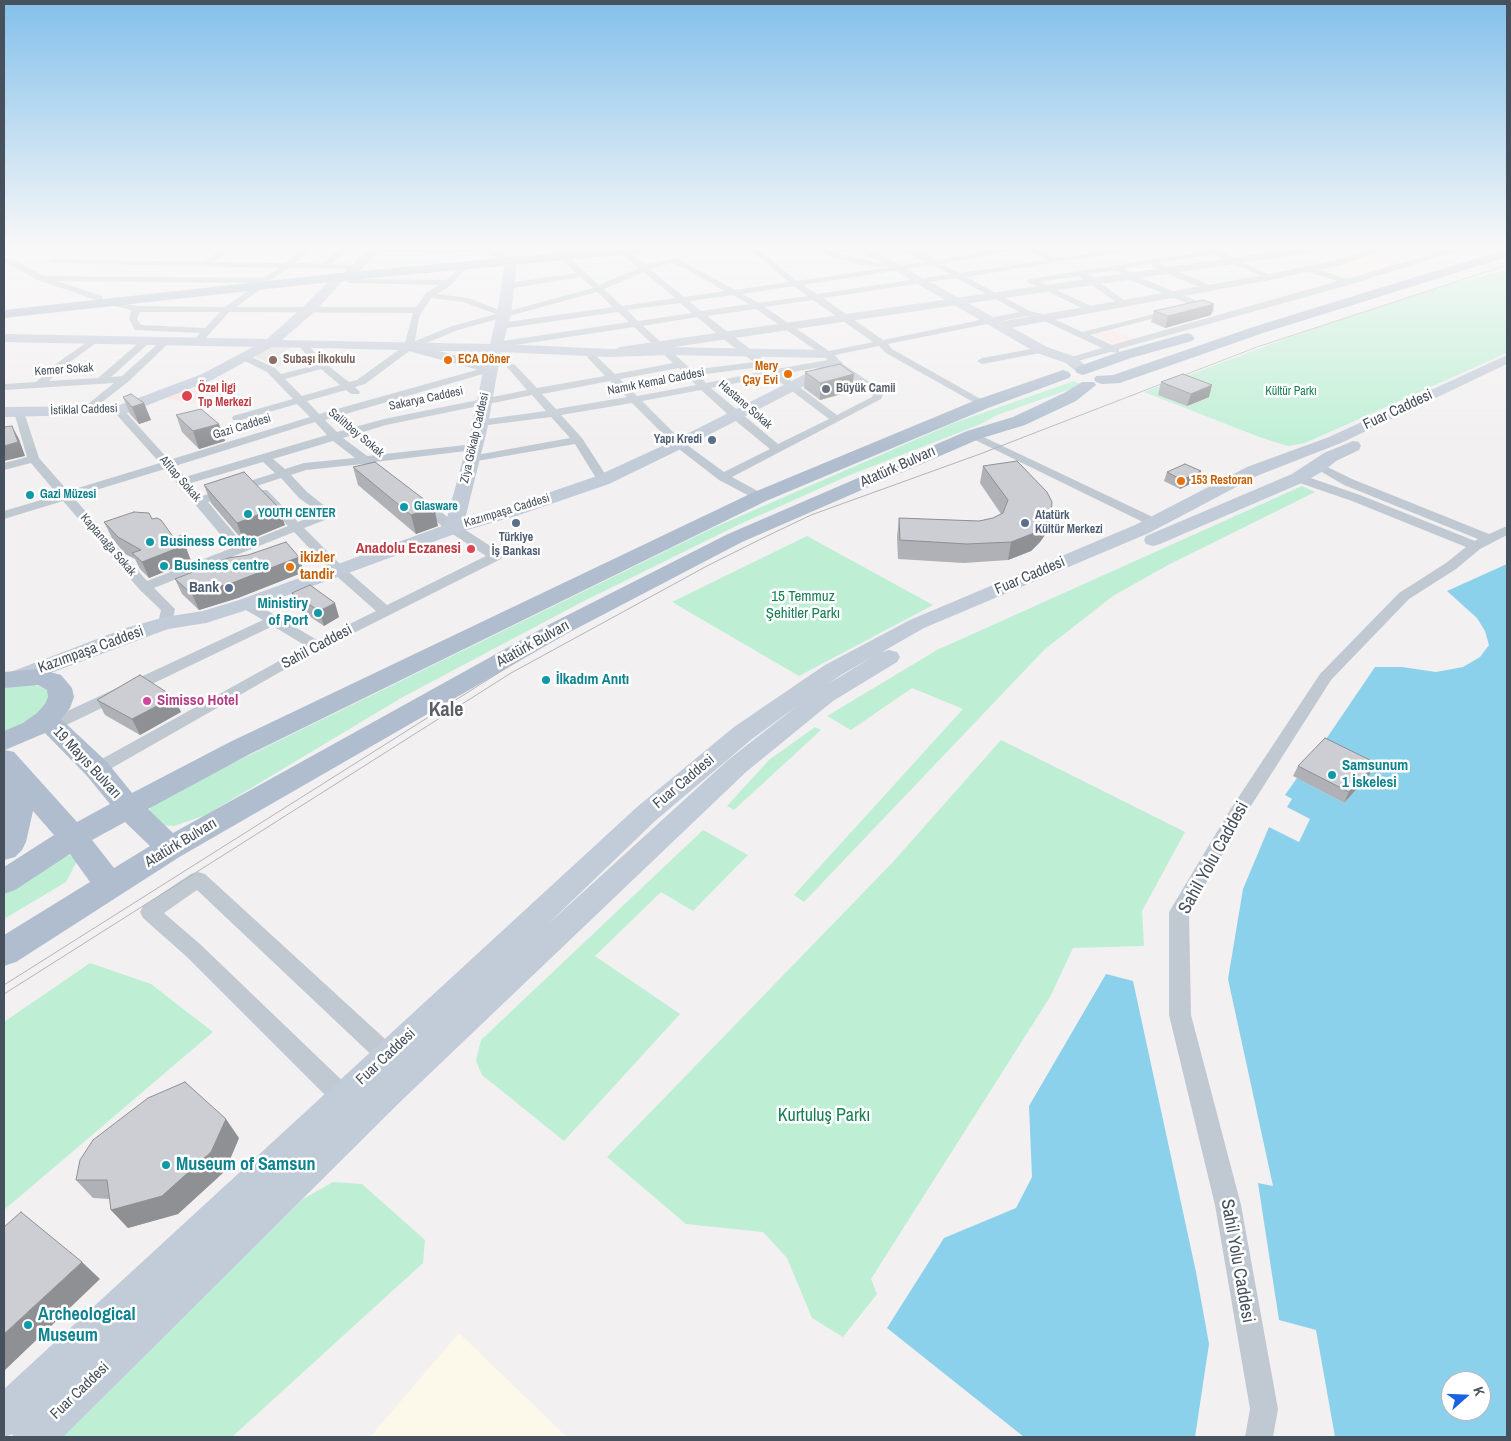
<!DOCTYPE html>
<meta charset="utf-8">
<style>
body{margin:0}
#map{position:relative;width:1511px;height:1441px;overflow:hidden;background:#f2f0f0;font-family:"Archivo Narrow",sans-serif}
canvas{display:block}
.frame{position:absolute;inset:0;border:5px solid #47515d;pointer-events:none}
.north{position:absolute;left:1441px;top:1371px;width:50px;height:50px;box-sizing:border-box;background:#fff;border:1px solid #b5b9be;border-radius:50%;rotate:70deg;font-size:14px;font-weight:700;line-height:20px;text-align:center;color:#47515d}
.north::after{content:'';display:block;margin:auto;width:18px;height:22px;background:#1963e2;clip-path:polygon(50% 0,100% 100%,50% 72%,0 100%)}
</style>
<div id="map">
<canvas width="1511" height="1441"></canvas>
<div class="frame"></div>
<div class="north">K</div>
</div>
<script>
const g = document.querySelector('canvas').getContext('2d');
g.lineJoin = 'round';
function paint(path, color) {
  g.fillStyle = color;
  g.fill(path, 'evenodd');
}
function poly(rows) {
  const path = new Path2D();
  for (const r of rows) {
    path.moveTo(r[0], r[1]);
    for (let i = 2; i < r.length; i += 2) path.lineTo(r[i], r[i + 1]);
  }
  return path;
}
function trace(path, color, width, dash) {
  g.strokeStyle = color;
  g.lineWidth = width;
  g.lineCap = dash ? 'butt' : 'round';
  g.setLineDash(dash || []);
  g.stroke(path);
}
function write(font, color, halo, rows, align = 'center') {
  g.font = font + ' "Archivo Narrow",sans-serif';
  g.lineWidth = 5;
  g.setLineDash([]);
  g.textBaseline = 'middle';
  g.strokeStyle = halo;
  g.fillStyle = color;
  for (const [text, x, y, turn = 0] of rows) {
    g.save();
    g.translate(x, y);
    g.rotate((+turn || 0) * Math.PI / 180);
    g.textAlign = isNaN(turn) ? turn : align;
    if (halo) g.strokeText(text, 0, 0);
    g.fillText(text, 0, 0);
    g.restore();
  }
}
const commercial = poly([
 [1373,257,1394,263,1349,277,1330,271],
 [459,1333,567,1437,370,1437]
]);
const education = poly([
 [276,345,293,345,279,356,291,363,276,367,254,356]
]);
const medical = poly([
 [1110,330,1136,340,1119,346,1093,335],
 [186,388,209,395,188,404,164,397]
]);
const green = poly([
 [1501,271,1507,272,1507,353,1305,443,1288,446,1262,438,1144,392,1314,328,1441,287],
 [1074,381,1082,385,997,415,981,424,850,475,738,525,582,602,401,698,206,815,174,826,160,825,148,816,150,807,209,775,713,528,954,423],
 [1302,486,1315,492,1168,565,1113,596,1045,649,804,902,794,895,963,709,912,688,851,730,827,716,937,650],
 [807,536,933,605,799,676,672,602],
 [28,684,39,686,47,690,50,697,48,705,15,730,4,734,4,687],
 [815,727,821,730,734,810,727,806,769,760],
 [1001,740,1185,832,1142,911,1144,946,1073,948,1050,997,871,1279,877,1294,843,1337,812,1318,787,1258,763,1232,686,1224,607,1157,892,863],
 [703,830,748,855,693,911,661,892,595,956,680,1014,564,1141,482,1075,476,1061,481,1040],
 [72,855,77,861,66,882,4,919,4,891,57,858],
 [90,963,151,984,213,1032,4,1210,4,1022],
 [333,1182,362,1184,425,1240,423,1263,232,1437,58,1437,303,1199]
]);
const water = poly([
 [1507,564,1507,1437,1335,1437,1316,1330,1279,1320,1258,1183,1273,1186,1228,979,1243,889,1269,827,1299,842,1310,819,1287,807,1292,799,1285,795,1297,778,1344,803,1370,774,1320,748,1375,667,1402,667,1436,672,1463,667,1480,657,1489,645,1485,631,1477,618,1447,591],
 [1451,1381,1481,1381,1481,1411,1451,1411],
 [1106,974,1133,981,1196,1272,1209,1344,1195,1437,1024,1437,887,1328,944,1238,1016,1208,1032,1177,1029,1106]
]);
const minor = poly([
 [221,249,230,249,214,262,285,263,301,249,310,249,295,263,322,264,339,249,348,249,331,264,356,265,360,267,356,269,289,268,266,283,57,281,102,296,103,298,99,301,38,280,4,262,4,258,15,260,43,276,264,278,279,268,52,263,48,261,52,259,204,262,221,249],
 [367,249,487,249,483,251,448,253,371,251,367,249],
 [621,249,627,249,646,265,676,258,735,290,789,282,749,249,758,249,797,281,925,262,900,249,911,249,919,253,915,249,924,249,936,260,999,249,1018,249,942,264,959,273,1047,260,1027,249,1038,249,1057,258,1117,249,1138,249,966,277,1030,311,1046,315,1082,332,1174,309,1178,312,1090,335,1112,345,1338,281,1305,271,1305,267,1311,267,1347,279,1449,249,1463,249,1352,284,1119,349,1119,353,1110,352,1071,363,1068,362,1068,358,1102,348,1040,319,1027,316,888,344,892,349,986,402,987,404,986,406,982,407,886,353,879,346,835,355,841,363,883,391,884,393,881,399,732,477,763,494,765,497,759,501,719,480,675,446,632,403,561,415,582,438,609,480,603,484,599,483,575,444,471,462,467,461,465,459,467,457,471,456,570,438,551,417,480,426,475,423,480,420,546,411,532,395,386,425,343,438,367,456,474,444,480,447,474,450,375,462,392,476,386,480,363,464,306,470,291,475,307,492,335,514,333,517,304,528,343,567,387,605,486,556,448,531,415,504,413,501,415,498,423,498,458,525,501,553,503,556,501,559,310,655,103,773,97,775,91,773,88,769,91,765,306,646,273,626,58,729,52,730,46,729,44,725,46,721,263,620,241,607,239,604,241,601,251,601,317,640,376,611,333,573,294,532,154,588,175,609,172,623,170,626,165,627,160,626,158,623,161,610,140,590,63,501,4,519,4,511,58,495,31,463,4,470,4,463,27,457,14,412,15,410,19,409,24,412,39,458,68,491,160,463,115,413,114,411,115,409,123,409,169,460,310,417,297,404,241,420,233,420,232,418,233,416,293,399,267,372,241,359,241,355,247,355,275,368,281,374,316,365,298,345,303,342,306,343,326,364,349,382,357,380,404,346,413,313,229,312,203,341,200,342,195,339,200,333,135,330,129,319,131,310,111,305,111,301,136,306,225,307,259,283,263,286,262,288,236,307,416,307,426,293,439,285,350,283,346,281,350,274,353,274,357,276,356,279,446,280,464,264,468,266,467,268,451,285,437,294,468,298,505,312,593,288,581,277,508,289,504,286,508,283,576,273,561,259,561,255,567,255,599,285,639,268,621,253,621,249],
 [672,263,688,270,725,291,684,297,650,269,672,263],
 [933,265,950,274,817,294,803,285,933,265],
 [644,272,675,298,622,306,604,289,644,272],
 [957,278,1019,312,883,340,823,298,957,278],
 [794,286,807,296,759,303,742,294,794,286],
 [597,292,613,307,500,323,495,326,500,329,618,312,629,322,496,342,491,345,496,348,634,327,673,363,615,374,595,355,592,354,587,357,605,376,537,388,515,365,512,364,507,367,527,390,384,419,337,432,325,420,493,371,495,369,490,366,487,367,319,414,307,401,346,390,351,394,359,394,360,392,355,387,365,384,412,349,458,330,597,292],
 [733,295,749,304,701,311,689,301,733,295],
 [431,298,463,302,496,314,452,326,415,341,419,317,431,298],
 [813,300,873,342,829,351,765,307,813,300],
 [680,303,692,313,638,321,627,310,680,303],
 [756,309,824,356,828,360,776,369,707,316,756,309],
 [140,312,220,312,205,328,141,325,137,319,140,312],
 [697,317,723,339,754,362,692,370,643,326,697,317],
 [832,365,873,394,872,397,837,415,782,374,832,365],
 [760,367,766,371,706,383,698,375,760,367],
 [679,368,696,385,637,396,620,379,679,368],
 [321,369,340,385,302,396,285,379,321,369],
 [772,376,829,419,778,444,711,388,772,376],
 [610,381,627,397,556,409,542,394,610,381],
 [701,390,732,418,770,449,724,472,683,442,642,401,701,390],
 [315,422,327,435,185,477,175,466,315,422],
 [333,441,355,458,304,463,285,469,273,459,333,441],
 [263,462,275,473,202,496,191,483,263,462],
 [165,469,232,548,147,581,73,497,165,469],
 [281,478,299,498,320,513,298,522,267,490,259,490,257,493,259,496,288,526,243,544,208,502,281,478],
 [820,249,830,249,839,254,887,265,883,267,862,265,833,258,820,249],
 [1204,249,1215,249,1274,277,1267,279,1214,254,1158,263,1212,286,1213,288,1209,291,1152,267,1152,264,1125,268,1134,275,1214,308,1214,312,1211,313,1128,279,1117,270,1088,274,1125,301,1125,305,1122,306,1079,276,1039,282,1091,306,1092,308,1088,311,1026,281,1030,279,1206,251,1204,249],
 [93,338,96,339,96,343,63,367,49,381,98,378,143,339,149,339,149,343,111,377,122,376,163,339,169,339,171,341,129,381,87,414,83,415,78,412,114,383,4,390,4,384,36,382,57,363,93,338],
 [1042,347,1045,348,1045,352,982,364,977,361,982,358,1042,347],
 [973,432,1159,520,1161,523,1159,526,1151,526,969,437,967,435,969,433,973,432],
 [1319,463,1352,479,1489,534,1507,526,1507,535,1480,549,1456,569,1409,599,1331,680,1242,820,1189,913,1191,1015,1241,1205,1278,1409,1273,1437,1245,1437,1250,1409,1215,1205,1169,1015,1169,912,1230,810,1320,674,1399,593,1446,563,1466,547,1352,501,1294,481,1292,478,1294,475,1302,475,1360,495,1475,541,1478,539,1344,485,1315,468,1313,466,1315,464,1319,463],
 [198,872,205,874,396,1049,399,1056,396,1063,388,1066,380,1063,197,890,164,913,201,945,351,1089,355,1097,351,1105,343,1108,335,1105,187,957,143,918,140,912,143,906,191,874,198,872]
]);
const tertiary = poly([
 [1292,249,1320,249,1315,252,620,355,614,351,620,347,1292,249],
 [1371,249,1387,249,1341,265,1270,280,999,330,993,326,999,322,1270,274,1335,260,1371,249],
 [409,343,495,366,496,369,490,373,405,350,403,347,405,344,409,343]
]);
const secondary = poly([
 [368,249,380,249,355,276,347,276,345,273,347,270,368,249],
 [485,249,498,249,507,257,501,260,497,259,485,249],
 [857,249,871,249,1047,347,1076,357,1090,370,1088,373,1083,374,1078,373,1066,363,1037,353,857,249],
 [511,259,517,262,511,314,503,344,610,349,668,347,827,350,834,354,827,358,668,355,610,357,501,352,487,430,465,519,507,507,597,476,673,441,831,361,836,360,841,361,843,364,841,367,685,447,609,484,519,515,460,532,253,608,206,623,168,629,24,683,16,685,8,683,5,678,8,673,126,628,165,617,203,611,239,600,445,525,471,430,487,352,272,347,212,380,125,414,4,417,4,407,117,406,202,374,253,347,4,342,4,334,267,339,304,306,336,274,340,273,344,274,346,277,344,280,314,312,282,340,490,344,497,314,505,262,511,259],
 [1507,355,1507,364,1341,443,1259,475,1149,533,924,628,882,652,889,650,897,652,900,657,897,662,833,701,746,772,399,1103,63,1437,12,1437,13,1434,4,1437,4,1389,637,807,734,727,825,665,910,620,1135,525,1247,467,1329,437,1507,355],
 [874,656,828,684,841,675,874,656],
 [797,706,728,760,547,925,655,821,752,739,797,706],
 [1353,441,1359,442,1361,446,1359,450,1336,461,1325,470,1304,482,1160,544,1153,546,1146,544,1144,540,1146,536,1292,474,1324,453,1353,441]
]);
const primary = poly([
 [597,249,647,249,641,253,340,281,4,318,4,310,340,273,597,249],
 [1507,249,1507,257,1266,332,1120,383,1102,384,1096,382,1094,379,1096,376,1113,375,1256,326,1507,249],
 [1187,333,1192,335,1195,338,1192,341,1131,358,1083,375,1077,373,1075,370,1077,367,1119,352,1187,333],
 [1063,370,1069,372,1071,375,1069,378,988,408,766,501,250,754,148,809,173,833,552,623,728,534,967,431,1013,417,1064,393,1082,382,1094,382,1096,385,1076,401,1025,425,979,439,742,542,568,633,181,856,16,962,4,966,4,935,90,882,70,854,15,890,4,894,4,867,54,835,33,811,26,842,22,850,15,857,4,860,4,731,23,723,37,713,45,704,48,697,47,690,38,685,4,688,4,672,39,669,61,675,72,688,74,697,70,708,61,719,107,762,132,793,230,742,752,493,976,400,1063,370],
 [45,733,87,776,110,804,77,822,14,752,5,750,45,733],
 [125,822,150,846,114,868,92,840,125,822]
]);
const tram = poly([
 [4,985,519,660],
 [4,994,511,673,707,566,763,538,811,515,980,454,1257,347,1507,265]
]);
const wall = poly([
 [1154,311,1211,315,1165,328,1151,322],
 [805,372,852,391,820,400,804,388],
 [1161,382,1209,397,1187,406,1158,395],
 [123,397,144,403,151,420,139,424,130,414],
 [176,415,219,424,225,441,199,449,182,432],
 [983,466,1051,513,1047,532,1040,542,1031,551,1008,560,964,563,898,559,897,537,899,518,979,521,993,518,1001,514,980,483],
 [353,467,438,526,416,534,358,485],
 [1201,471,1198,480,1180,489,1164,481,1167,472],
 [204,485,285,525,244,542,211,503],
 [152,519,174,538,181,535,191,561,149,578,140,569,135,559,125,554,112,538,104,522],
 [299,557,304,572,238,598,199,610,182,594,175,579],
 [292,593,339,617,324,626,297,608],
 [97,700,181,712,140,735,105,715],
 [1376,763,1370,774,1344,803,1293,776,1298,766],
 [239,1138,225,1171,178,1214,128,1228,111,1210,110,1199,93,1198,76,1180]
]);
const shadedWall = poly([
 [1214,304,1211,315,1165,328,1168,316],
 [854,374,852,391,820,400,820,383],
 [1212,385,1209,397,1187,406,1191,394],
 [144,403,151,420,139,424,132,407],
 [219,424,225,441,199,449,193,431],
 [12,426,19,439,25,456,4,461,4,446],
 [1201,471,1198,480,1180,489,1182,480],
 [278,507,285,525,244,542,237,523],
 [434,507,438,526,416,534,411,515],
 [1051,513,1047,532,1040,542,1031,551,1008,560,1011,542],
 [185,545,191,561,149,578,142,562],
 [299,557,304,572,238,598,199,610,192,594],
 [335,603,339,617,324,626,319,611],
 [174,697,181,712,140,735,132,719],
 [1376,763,1370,774,1344,803,1349,792],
 [226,1119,239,1138,225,1171,178,1214,128,1228,111,1210],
 [82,1262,100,1279,4,1371,4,1334]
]);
const building = poly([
 [1203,300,1214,304,1168,316,1154,311,1203,300],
 [840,364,854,374,820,383,805,372,840,364],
 [1183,374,1212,385,1191,394,1161,382,1183,374],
 [131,394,144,403,132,407,123,397,131,394],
 [201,409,219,424,193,431,176,415,201,409],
 [12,426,18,442,4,446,4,427,12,426],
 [1017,461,1047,492,1052,502,1051,513,1044,524,1034,533,1011,542,967,544,900,540,899,518,979,521,993,518,1003,513,1008,500,983,466,1017,461],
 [375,462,434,507,411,515,353,467,375,462],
 [1185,464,1201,471,1182,480,1167,472,1185,464],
 [244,472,278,507,237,523,204,485,244,472],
 [134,512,149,513,152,519,157,518,161,520,174,538,181,535,185,545,142,562,132,553,141,550,118,537,104,522,134,512],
 [286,542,299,557,232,583,192,594,175,579,228,558,248,555,286,542],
 [310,585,335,603,319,611,292,593,310,585],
 [140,675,174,697,132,719,97,700,140,675],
 [1325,738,1376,763,1349,792,1298,766,1325,738],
 [185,1082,226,1119,211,1152,162,1196,111,1210,107,1180,76,1180,80,1160,93,1140,148,1098,185,1082],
 [21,1212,82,1262,4,1334,4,1227,21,1212]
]);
const markers = [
 [273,360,5,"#8d6e63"],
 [448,360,5,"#e8710a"],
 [788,374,5,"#e8710a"],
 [826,389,5,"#6b7280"],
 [187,396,6,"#e0444e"],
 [712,440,5,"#5c6f8a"],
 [1181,481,5,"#e8710a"],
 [30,495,5,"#0f9aa8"],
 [404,507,5,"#0f9aa8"],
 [248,514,5,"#0f9aa8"],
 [516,523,5,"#5c6f8a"],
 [1025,523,5,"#5c6f8a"],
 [150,542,5,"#0f9aa8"],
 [471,549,5,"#e0444e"],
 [164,566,5,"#0f9aa8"],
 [290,567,5,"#e8710a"],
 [229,588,5,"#5c6f8a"],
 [318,613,5,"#0f9aa8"],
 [546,680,5,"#0f9aa8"],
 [147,701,5,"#d1479c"],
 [1332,775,5,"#0f9aa8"],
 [166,1165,5,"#0f9aa8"],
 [28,1325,5,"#0f9aa8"]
];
const farEducationnames = [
 ["Subaşı İlkokulu",283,360]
];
const farFoodnames = [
 ["ECA Döner",458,360],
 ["Mery",778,367,"right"],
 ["Çay Evi",778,381,"right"],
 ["153 Restoran",1191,481]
];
const farStreetnames = [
 ["Kemer Sokak",64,370,-4],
 ["Namık Kemal Caddesi",656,382,-11],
 ["Sakarya Caddesi",426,399,-12],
 ["Hastane Sokak",745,405,41],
 ["İstiklal Caddesi",84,410,-2],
 ["Gazi Caddesi",242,427,-17],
 ["Salihbey Sokak",356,433,40],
 ["Ziya Gökalp Caddesi",475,438,-77],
 ["Afitap Sokak",180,479,49],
 ["Kazımpaşa Caddesi",507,511,-17],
 ["Kaptanağa Sokak",108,545,49]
];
const farHealthnames = [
 ["Özel İlgi",198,389],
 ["Tıp Merkezi",198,403]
];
const farWorshipnames = [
 ["Büyük Camii",836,389]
];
const farParknames = [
 ["Kültür Parkı",1291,392]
];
const farServicenames = [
 ["Yapı Kredi",702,440],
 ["Atatürk",1035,516,"left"],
 ["Kültür Merkezi",1035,530,"left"],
 ["Türkiye",516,538,"center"],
 ["İş Bankası",516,552,"center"]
];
const farCulturenames = [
 ["Gazi Müzesi",40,495],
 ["Glasware",414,507],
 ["YOUTH CENTER",258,514]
];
const streetNames = [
 ["Fuar Caddesi",1398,410,-25],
 ["Atatürk Bulvarı",898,467,-24],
 ["Fuar Caddesi",1030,576,-23],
 ["Atatürk Bulvarı",533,644,-29],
 ["Sahil Caddesi",317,647,-28],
 ["Kazımpaşa Caddesi",91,650,-20],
 ["19 Mayıs Bulvarı",87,763,47],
 ["Fuar Caddesi",684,782,-40],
 ["Atatürk Bulvarı",181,843,-31],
 ["Fuar Caddesi",386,1057,-43],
 ["Fuar Caddesi",80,1391,-44]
];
const cultureNames = [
 ["Business Centre",160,542],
 ["Business centre",174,566],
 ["Ministiry",308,604,"right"],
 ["of Port",308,621,"right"],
 ["İlkadım Anıtı",556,680],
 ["Samsunum",1342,766],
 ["1 İskelesi",1342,783]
];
const healthNames = [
 ["Anadolu Eczanesi",461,549]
];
const foodNames = [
 ["ikizler",300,558],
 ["tandir",300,575]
];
const serviceNames = [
 ["Bank",219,588]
];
const parkNames = [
 ["15 Temmuz",803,597],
 ["Şehitler Parkı",803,614]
];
const hotelNames = [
 ["Simisso Hotel",157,701]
];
const nearStreetnames = [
 ["Sahil Yolu Caddesi",1214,858,-61],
 ["Sahil Yolu Caddesi",1237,1261,80]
];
const nearParknames = [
 ["Kurtuluş Parkı",824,1116]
];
const nearCulturenames = [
 ["Museum of Samsun",176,1165],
 ["Archeological",38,1315],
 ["Museum",38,1336]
];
const districtNames = [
 ["Kale",446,711]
];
paint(commercial, '#fcf8ea');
paint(education, '#e3e1e2');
paint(medical, '#fbe5e1');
paint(green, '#beefd5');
paint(water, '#8cd1ec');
paint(minor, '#c0c9d1');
paint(tertiary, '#c0c9d1');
paint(secondary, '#c2cbd8');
paint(primary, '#afbdce');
trace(tram, '#b2b4ba', 1);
paint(wall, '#afb1b6');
paint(shadedWall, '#8f9094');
paint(building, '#ccced4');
trace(building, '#8f9094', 1);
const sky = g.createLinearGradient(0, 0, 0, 451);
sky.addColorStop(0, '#83c0ea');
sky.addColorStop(0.55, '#f9f8f8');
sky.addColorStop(1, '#f9f8f800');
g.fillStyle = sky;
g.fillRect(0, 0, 1511, 451);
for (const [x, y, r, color] of markers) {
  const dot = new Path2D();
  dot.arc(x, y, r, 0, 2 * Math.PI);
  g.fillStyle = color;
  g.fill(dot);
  trace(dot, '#fff', 2);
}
write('bold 12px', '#785e54', '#fff', farEducationnames, 'left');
write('bold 12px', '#c56008', '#fff', farFoodnames, 'left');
write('12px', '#47515d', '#fff', farStreetnames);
write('bold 12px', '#be3a42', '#fff', farHealthnames, 'left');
write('bold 12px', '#5b616d', '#fff', farWorshipnames, 'left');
write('12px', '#177f53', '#fff', farParknames);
write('bold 12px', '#4e5e75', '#fff', farServicenames, 'right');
write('bold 12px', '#0d838f', '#fff', farCulturenames, 'left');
write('15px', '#47515d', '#fff', streetNames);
write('bold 15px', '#0d838f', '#fff', cultureNames, 'left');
write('bold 15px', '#be3a42', '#fff', healthNames, 'right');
write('bold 15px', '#c56008', '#fff', foodNames, 'left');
write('bold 15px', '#4e5e75', '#fff', serviceNames, 'right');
write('15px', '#177f53', '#fff', parkNames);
write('bold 15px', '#b23c85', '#fff', hotelNames, 'left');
write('18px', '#47515d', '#fff', nearStreetnames);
write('18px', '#177f53', '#fff', nearParknames);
write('bold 18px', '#0d838f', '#fff', nearCulturenames, 'left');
write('bold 20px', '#5c5f65', '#fff', districtNames);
</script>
